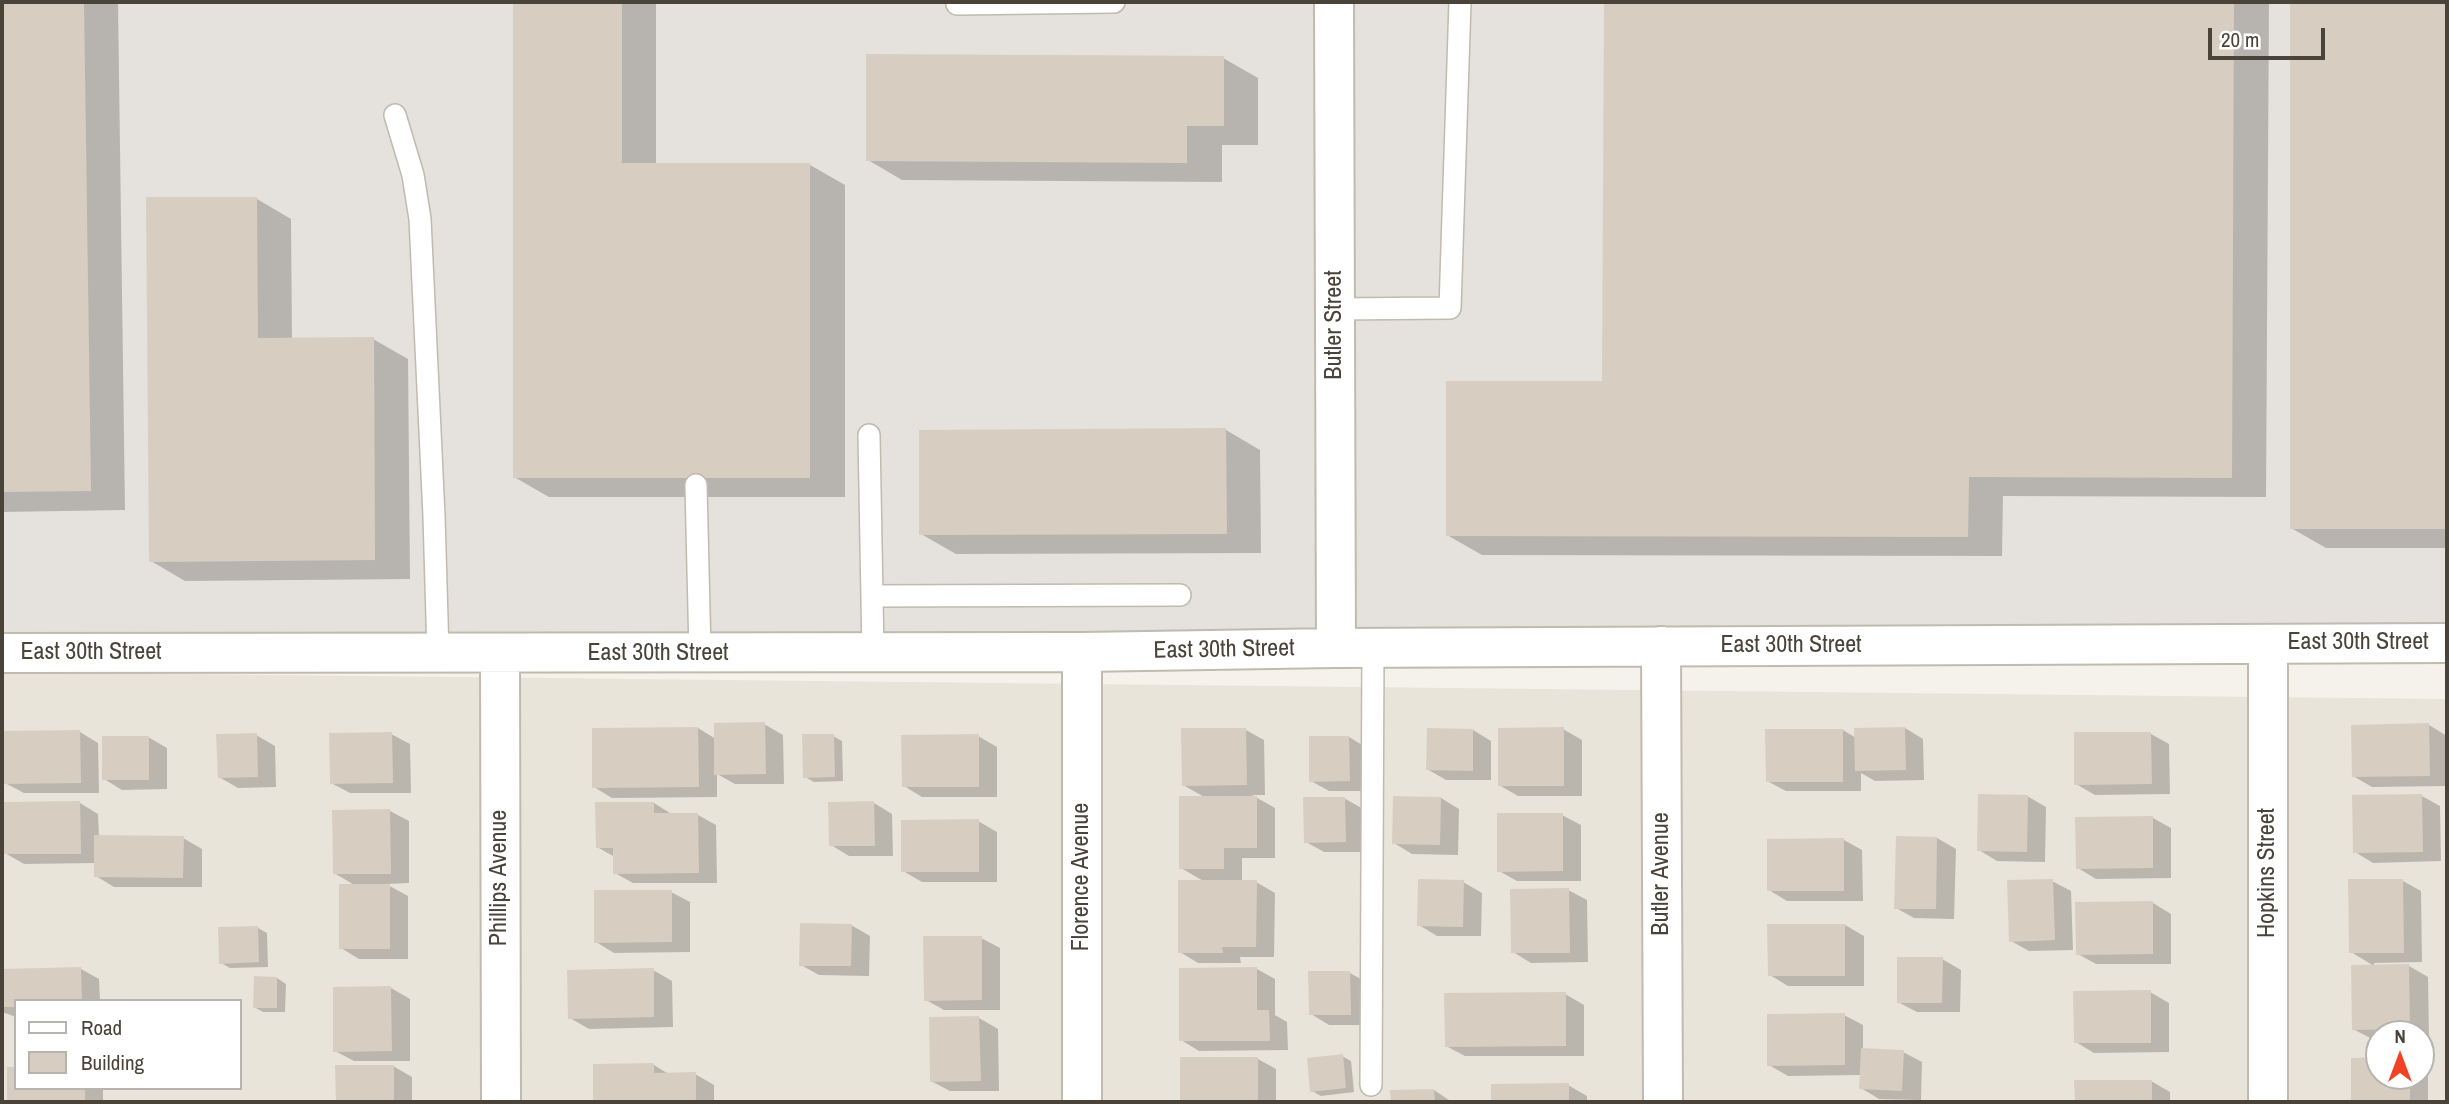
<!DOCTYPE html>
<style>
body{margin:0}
#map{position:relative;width:2449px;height:1104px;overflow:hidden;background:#f5f2ec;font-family:"Archivo Narrow",sans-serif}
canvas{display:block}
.frame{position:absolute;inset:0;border:4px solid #4a4339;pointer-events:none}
.legend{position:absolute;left:14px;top:999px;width:228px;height:91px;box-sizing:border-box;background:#fff;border:2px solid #b7b4b0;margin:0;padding:9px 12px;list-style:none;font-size:21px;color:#4a4339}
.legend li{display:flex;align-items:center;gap:14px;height:35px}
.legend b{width:35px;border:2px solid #b7b4b0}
.north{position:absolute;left:2365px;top:1020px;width:70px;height:70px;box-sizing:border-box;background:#fff;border:2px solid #b7b4b0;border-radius:50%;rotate:0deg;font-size:19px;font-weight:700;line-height:28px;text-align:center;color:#4a4339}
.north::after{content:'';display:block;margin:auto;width:24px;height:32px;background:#f24226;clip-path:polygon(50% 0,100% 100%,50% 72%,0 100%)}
.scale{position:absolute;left:2208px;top:28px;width:117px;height:32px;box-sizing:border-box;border:4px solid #4a4339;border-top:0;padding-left:9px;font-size:21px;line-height:24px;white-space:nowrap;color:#4a4339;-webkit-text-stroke:5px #fff;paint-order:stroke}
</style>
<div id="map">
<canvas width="2449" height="1104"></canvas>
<div class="frame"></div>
<ul class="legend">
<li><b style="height:9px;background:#fff"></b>Road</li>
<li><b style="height:19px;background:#d7cec1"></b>Building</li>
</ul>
<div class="north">N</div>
<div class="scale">20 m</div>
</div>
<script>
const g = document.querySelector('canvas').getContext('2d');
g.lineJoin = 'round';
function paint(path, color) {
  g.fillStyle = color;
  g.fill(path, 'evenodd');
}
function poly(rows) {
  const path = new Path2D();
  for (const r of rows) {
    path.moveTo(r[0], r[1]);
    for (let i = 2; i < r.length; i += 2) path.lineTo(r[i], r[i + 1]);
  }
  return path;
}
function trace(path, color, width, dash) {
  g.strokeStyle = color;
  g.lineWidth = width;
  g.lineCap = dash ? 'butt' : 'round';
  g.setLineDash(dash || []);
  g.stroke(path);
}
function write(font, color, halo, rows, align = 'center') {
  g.font = font + ' "Archivo Narrow",sans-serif';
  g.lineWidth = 5;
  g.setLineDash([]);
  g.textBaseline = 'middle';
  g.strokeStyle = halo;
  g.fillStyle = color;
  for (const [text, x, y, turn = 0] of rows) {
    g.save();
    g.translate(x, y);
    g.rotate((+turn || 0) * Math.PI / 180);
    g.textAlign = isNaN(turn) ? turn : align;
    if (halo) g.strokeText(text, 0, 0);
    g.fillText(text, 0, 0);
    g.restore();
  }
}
const residential = poly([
 [2,672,2447,699,2447,1102,2,1102],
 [16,1001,240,1001,240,1088,16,1088],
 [2379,1034,2421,1034,2421,1076,2379,1076]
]);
const industrial = poly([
 [2,2,2447,2,2447,654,2,659]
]);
const shadow = poly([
 [2,2,118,2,125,510,2,512],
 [514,2,656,2,656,165,810,165,845,185,845,497,549,497,514,477],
 [1605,2,2269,2,2266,497,2003,496,2002,556,1482,555,1447,535,1604,383],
 [2292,2,2447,2,2447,548,2326,548,2291,528],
 [1223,58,1258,78,1258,145,1222,145,1222,182,902,180,868,160],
 [257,199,291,219,292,340,373,339,408,359,410,579,185,581,151,561],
 [1226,430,1260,450,1261,553,956,554,921,534],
 [764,724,783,735,784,784,735,784,717,774,717,797,612,798,594,787,698,728,716,739],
 [2429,725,2447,736,2447,786,2372,787,2353,776],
 [1905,728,1923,739,1924,780,1875,781,1861,773,1861,791,1786,791,1767,781,1843,730,1856,738],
 [1563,729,1582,740,1582,796,1518,796,1499,785],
 [1246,730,1264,740,1265,795,1252,795,1275,808,1275,858,1242,858,1242,882,1256,882,1275,893,1274,957,1240,957,1241,963,1198,963,1180,952,1205,882,1181,868,1206,798,1183,785],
 [1473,730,1491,741,1491,780,1446,780,1427,769],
 [80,732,98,743,99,793,24,793,5,783],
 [391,734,410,744,411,793,350,793,331,783],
 [2151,734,2169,744,2170,794,2095,795,2076,784],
 [256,735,275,746,276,787,238,788,219,777],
 [833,736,842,741,843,781,814,782,805,777],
 [978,736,997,747,997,797,922,797,904,786],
 [148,737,167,748,167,789,122,790,104,779],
 [1349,737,1367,748,1368,791,1329,791,1311,781],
 [2027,796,2046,807,2045,862,1997,861,1979,850],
 [2422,796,2440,806,2441,861,2373,863,2355,852],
 [1344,798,1363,809,1364,852,1324,852,1306,842],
 [1441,798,1459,809,1458,855,1412,854,1394,843],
 [80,803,98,814,99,837,183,838,202,849,202,887,114,887,96,876,96,863,24,864,5,853],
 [654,803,673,815,698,815,716,825,717,883,633,883,615,873,615,857,597,847],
 [874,803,892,814,893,856,849,856,831,845],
 [390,811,409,821,409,883,386,884,408,896,408,959,359,959,341,948,356,886,334,873],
 [1562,815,1581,825,1581,881,1517,881,1499,871],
 [2153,818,2171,828,2171,878,2096,879,2078,868],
 [978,821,997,832,997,882,922,882,903,871],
 [1897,838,1937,838,1956,849,1954,919,1914,918,1896,908],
 [1844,840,1862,850,1863,901,1787,901,1769,890],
 [2052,881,2071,891,2073,950,2029,951,2011,941],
 [2403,881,2421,891,2422,962,2374,963,2374,966,2351,952],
 [1463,882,1482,893,1481,936,1437,936,1419,925],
 [1568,890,1587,900,1588,962,1531,963,1513,952],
 [671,892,690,902,690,952,614,953,596,942],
 [2153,903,2171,914,2171,964,2096,964,2078,954],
 [851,925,870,936,869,976,819,975,801,965],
 [1845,925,1864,936,1864,986,1788,986,1770,975],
 [258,928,267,933,268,967,230,968,221,963],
 [981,938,1000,948,1000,1010,944,1010,926,1000],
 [1942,959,1961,970,1960,1012,1917,1012,1898,1002],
 [2409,966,2428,977,2429,1039,2421,1039,2421,1034,2379,1034,2379,1039,2372,1039,2353,1029],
 [81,969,99,979,100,1001,16,1001,16,1017,2,1012,2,971],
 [1257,969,1275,979,1275,1015,1287,1022,1288,1050,1199,1051,1181,1040],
 [653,970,672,981,673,1027,589,1029,570,1018],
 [1350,973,1368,983,1369,1025,1329,1025,1311,1014],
 [277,978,286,984,285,1012,263,1012,254,1007],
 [391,988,410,999,410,1061,354,1061,335,1051],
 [2150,992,2169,1003,2169,1052,2094,1053,2076,1042],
 [1565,994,1584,1005,1584,1056,1465,1056,1446,1046],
 [1844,1015,1863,1025,1863,1050,1903,1052,1922,1062,1921,1100,1879,1099,1861,1088,1861,1075,1788,1076,1769,1065],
 [979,1018,998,1029,999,1091,950,1091,931,1081],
 [1342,1056,1351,1061,1354,1092,1321,1096,1312,1091],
 [1182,1059,1258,1059,1276,1069,1276,1102,1182,1102],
 [2353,1059,2379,1059,2379,1076,2421,1076,2421,1066,2428,1069,2428,1102,2353,1102],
 [654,1065,670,1075,695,1074,714,1085,714,1102,595,1102,594,1066],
 [337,1066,393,1066,412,1077,412,1102,337,1102],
 [9,1068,16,1088,103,1088,103,1102,9,1102],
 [2151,1081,2170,1092,2170,1102,2076,1102,2076,1082],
 [1568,1085,1587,1096,1587,1102,1493,1102,1493,1086],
 [1434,1090,1452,1102,1393,1102,1392,1092]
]);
const building = poly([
 [2,2,84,2,91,491,2,492],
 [513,2,622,2,622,163,810,163,810,478,513,478],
 [1604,2,2234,2,2232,478,1969,477,1968,537,1446,536,1446,381,1602,381],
 [2290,2,2447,2,2447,529,2290,529],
 [866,54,1224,56,1224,126,1187,126,1187,163,866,161],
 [146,197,257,197,258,338,374,337,375,560,149,562],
 [1226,428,1227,534,919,535,919,430],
 [765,722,766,774,714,775,714,723],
 [2429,723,2430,776,2352,777,2351,725],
 [698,727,699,787,592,788,592,728],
 [1564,727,1564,786,1498,786,1498,728],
 [1905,727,1906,770,1855,771,1854,728],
 [1181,728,1246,728,1247,785,1182,786],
 [1427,728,1473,729,1473,771,1426,770],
 [1765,729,1843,729,1843,782,1766,782],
 [80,730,81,783,3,784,3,731],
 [392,732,393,783,330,784,329,733],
 [2074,732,2151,732,2152,784,2074,785],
 [257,733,258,777,218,778,216,734],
 [802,734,834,734,835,777,803,778],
 [979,734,979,787,902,787,901,735],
 [102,736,149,736,149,780,102,780],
 [1309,736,1349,736,1350,781,1309,782],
 [1978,794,2028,795,2027,852,1977,851],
 [2422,794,2423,852,2353,853,2352,795],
 [1179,796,1257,796,1257,848,1224,848,1224,869,1179,869],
 [1393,796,1441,797,1440,845,1392,844],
 [1303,797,1345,797,1346,842,1304,843],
 [80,801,81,854,3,854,3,802],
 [874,801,875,846,829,846,828,802],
 [595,802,654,802,654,813,698,813,699,873,613,874,613,848,596,848],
 [390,809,391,874,333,874,332,810],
 [1497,813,1563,813,1563,871,1497,872],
 [2153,816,2153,868,2076,869,2075,817],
 [979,819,979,872,901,872,901,820],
 [94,835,184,836,183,878,94,877],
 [1896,836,1937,837,1936,909,1894,909],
 [1844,838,1844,891,1767,891,1767,839],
 [1418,879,1464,880,1463,927,1417,926],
 [2053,879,2055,940,2009,942,2007,880],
 [2348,879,2403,879,2404,953,2349,953],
 [1178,880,1257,880,1256,947,1222,947,1223,953,1178,953],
 [339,884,390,884,390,949,339,949],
 [1569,888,1570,953,1511,953,1510,889],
 [594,890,672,890,672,942,594,943],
 [2153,901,2153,954,2076,955,2075,902],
 [800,923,852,924,851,966,799,966],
 [1767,924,1845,924,1845,976,1768,976],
 [258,926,259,962,219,964,218,927],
 [923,936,982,936,982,1000,924,1001],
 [1897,957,1943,957,1942,1003,1897,1003],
 [2409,964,2410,1029,2352,1030,2351,965],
 [81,967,82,1001,16,1001,16,1007,2,1007,2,969],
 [1257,967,1257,1010,1269,1010,1270,1041,1179,1041,1179,968],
 [654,968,654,1017,568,1019,567,970],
 [1308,971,1350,971,1351,1015,1309,1015],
 [254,976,277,977,277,1008,253,1008],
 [391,986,392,1051,333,1052,333,987],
 [2151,990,2151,1043,2074,1043,2073,991],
 [1566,992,1566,1046,1445,1047,1444,993],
 [1845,1013,1845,1065,1767,1066,1767,1014],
 [979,1016,981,1081,930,1082,929,1017],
 [1861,1048,1904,1050,1902,1091,1859,1089],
 [1343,1054,1346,1088,1310,1092,1307,1058],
 [1180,1057,1258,1057,1258,1102,1180,1102],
 [2379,1057,2379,1076,2410,1076,2410,1102,2351,1102,2351,1058],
 [654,1063,654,1073,696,1072,696,1102,593,1102,593,1064],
 [335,1065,394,1065,394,1102,336,1102],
 [7,1067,16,1067,16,1088,85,1088,85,1102,7,1102],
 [2074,1080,2152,1080,2152,1102,2075,1102],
 [1569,1083,1569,1102,1491,1102,1491,1084],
 [1434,1089,1435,1102,1391,1102,1390,1090]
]);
const lane = poly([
 [957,4,1114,2],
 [395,115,413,175,420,219,434,516,438,653],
 [1335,309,1450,308,1460,2],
 [869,435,873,653],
 [696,485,700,653],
 [872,596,1180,595],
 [1371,1085,1373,648]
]);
const street = poly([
 [1334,2,1336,648],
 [2268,644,2268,1102],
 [1661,646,1663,1102],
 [1082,652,1082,1102],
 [2,653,1082,652,1336,648,2447,643],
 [500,654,501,1102]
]);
const streetNames = [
 ["Butler Street",1335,325,-90],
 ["East 30th Street",2358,643],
 ["East 30th Street",1791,646],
 ["East 30th Street",1224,650,-1],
 ["East 30th Street",91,653],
 ["East 30th Street",658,654],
 ["Hopkins Street",2268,873,-90],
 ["Butler Avenue",1662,874,-90],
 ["Florence Avenue",1082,877,-90],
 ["Phillips Avenue",500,878,-90]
];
paint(residential, '#e9e4da');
paint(industrial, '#e5e1dd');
paint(shadow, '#0003');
paint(building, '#d7cec1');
trace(lane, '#c1baae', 24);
trace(street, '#c1baae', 42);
trace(lane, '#fff', 21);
trace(street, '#fff', 38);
write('24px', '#4a4339', '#fff', streetNames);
</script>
